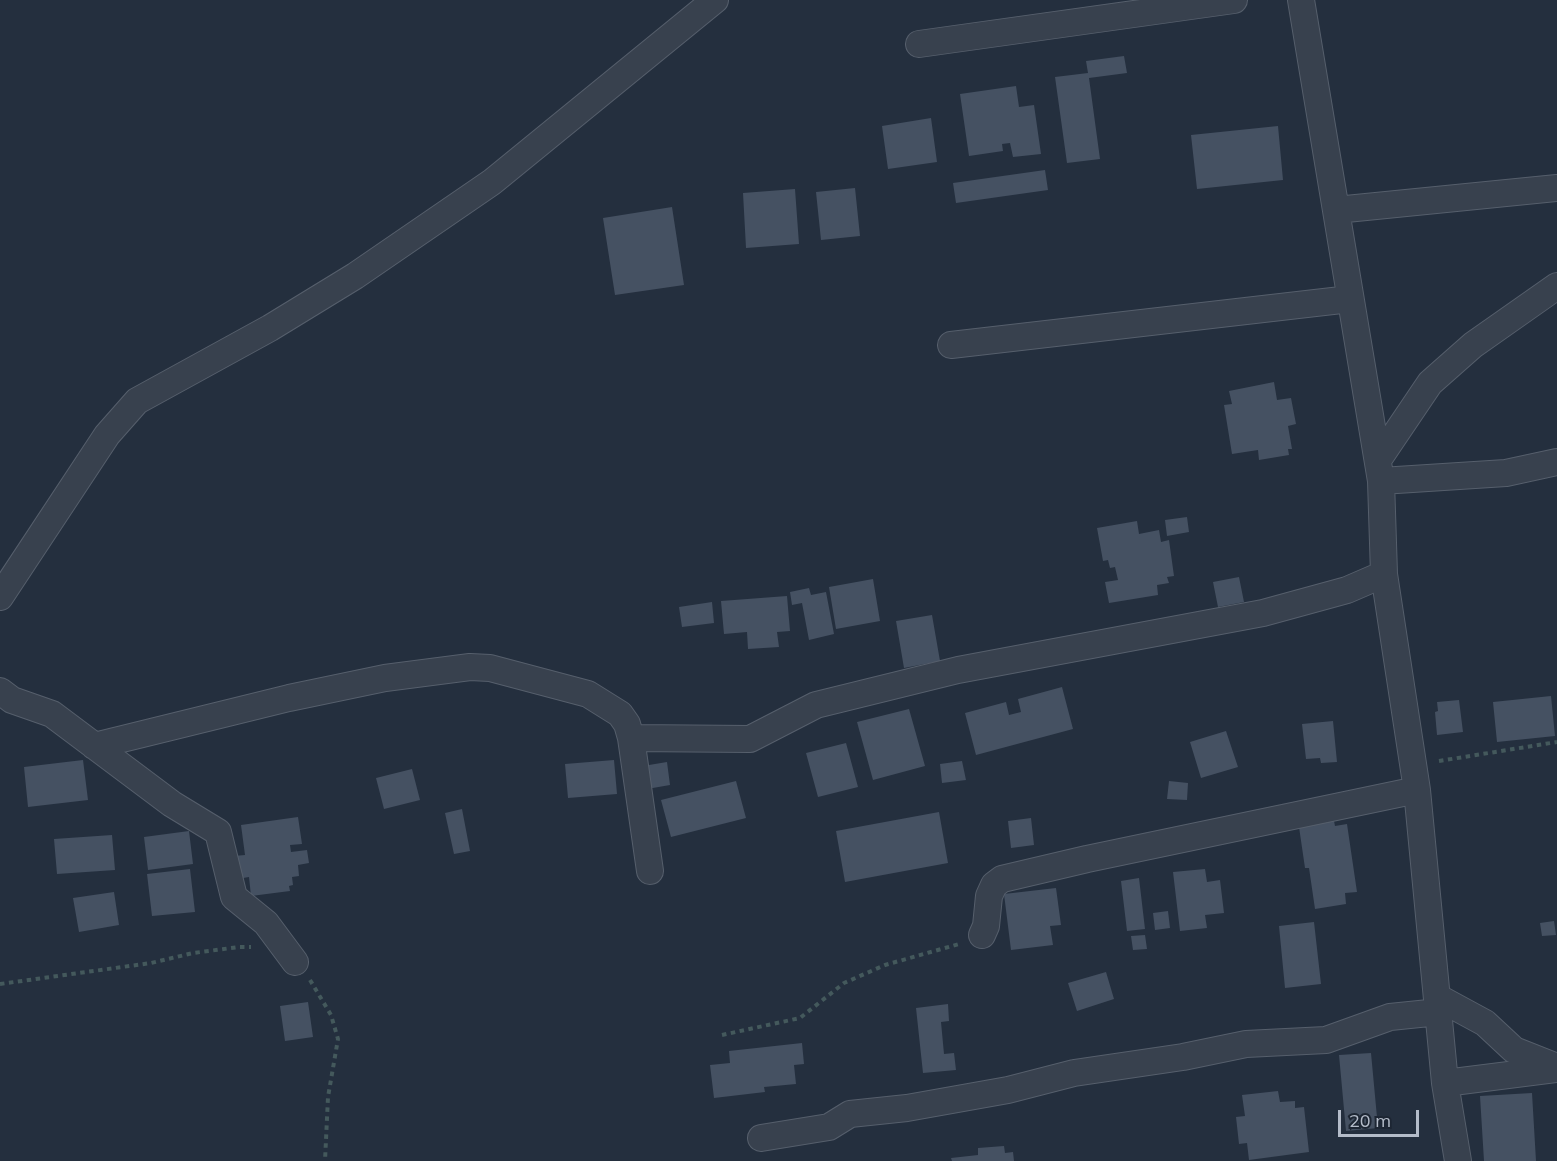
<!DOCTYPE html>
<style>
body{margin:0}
#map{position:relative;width:1557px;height:1161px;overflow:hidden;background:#242f3e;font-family:Mulish,sans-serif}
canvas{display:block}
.scale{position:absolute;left:1338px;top:1110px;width:81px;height:27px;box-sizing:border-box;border:3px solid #b4bcc9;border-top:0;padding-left:8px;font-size:18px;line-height:21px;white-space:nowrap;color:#b4bcc9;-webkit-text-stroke:4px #1d2633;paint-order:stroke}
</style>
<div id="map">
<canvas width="1557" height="1161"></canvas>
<div class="scale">20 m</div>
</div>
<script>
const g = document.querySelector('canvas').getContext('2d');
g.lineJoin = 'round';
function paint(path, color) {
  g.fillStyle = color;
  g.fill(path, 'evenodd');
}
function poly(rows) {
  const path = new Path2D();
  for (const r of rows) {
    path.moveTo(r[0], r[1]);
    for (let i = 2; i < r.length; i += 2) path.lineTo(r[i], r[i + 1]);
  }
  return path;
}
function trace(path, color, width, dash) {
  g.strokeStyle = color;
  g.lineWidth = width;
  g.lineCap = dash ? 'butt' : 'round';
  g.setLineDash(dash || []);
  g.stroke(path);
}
const building = poly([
 [1124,56,1127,73,1089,78,1100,159,1067,163,1055,77,1088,73,1086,61],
 [1016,86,1019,107,1034,105,1041,154,1013,157,1010,143,1002,144,1003,151,969,156,960,94],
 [931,118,937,162,888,169,882,126],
 [1278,126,1283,180,1197,189,1191,135],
 [1045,170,1048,190,956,203,953,183],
 [855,188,860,236,821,240,816,192],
 [795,189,799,244,746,248,743,193],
 [672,207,684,285,615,295,603,218],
 [1274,382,1277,400,1291,398,1296,424,1288,426,1292,449,1288,449,1289,455,1259,460,1258,450,1232,454,1224,405,1232,404,1229,391],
 [1187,517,1189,532,1167,536,1165,520],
 [1137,521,1139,534,1159,530,1161,542,1169,540,1174,576,1167,577,1169,583,1157,585,1158,595,1109,603,1105,582,1118,580,1115,567,1110,568,1108,560,1103,561,1097,528],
 [1239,577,1244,602,1218,607,1213,582],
 [873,579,880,621,836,629,829,587],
 [809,588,811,595,826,592,834,634,809,640,802,603,792,605,790,592],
 [787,596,790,631,777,632,779,647,748,649,747,632,724,634,721,601],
 [712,602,714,623,682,627,679,607],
 [932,615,940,661,904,668,896,621],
 [1062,687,1073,729,976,755,965,713,1006,702,1009,715,1021,712,1018,699],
 [1551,696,1555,736,1497,742,1493,702],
 [1459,700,1463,732,1437,735,1435,712,1438,711,1437,702],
 [909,709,925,766,873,780,857,722],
 [1333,721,1337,762,1321,763,1320,758,1306,759,1302,724],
 [1226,731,1238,767,1201,778,1190,742],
 [846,743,858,787,818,797,806,753],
 [83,760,88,800,28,807,24,767],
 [614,760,617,794,568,798,565,764],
 [962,761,966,780,942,783,940,764],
 [667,762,670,785,647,789,643,766],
 [412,769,420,800,384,809,376,778],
 [736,781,746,818,671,837,661,800],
 [1169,781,1188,783,1187,800,1167,799],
 [462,809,470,851,454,854,445,813],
 [939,812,948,863,845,882,836,831],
 [298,817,302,844,290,845,291,852,307,850,309,863,298,865,299,876,292,877,293,885,289,886,290,891,251,896,249,877,237,879,234,856,245,855,241,825],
 [1031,818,1034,845,1011,848,1008,821],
 [1334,821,1335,826,1347,824,1357,892,1345,893,1346,904,1315,909,1309,868,1305,868,1299,827],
 [189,831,193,864,148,870,144,837],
 [112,835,115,870,57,874,54,839],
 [190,869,195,912,152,916,147,874],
 [1205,869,1207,882,1220,880,1224,913,1205,915,1207,928,1180,931,1173,872],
 [1139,878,1145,929,1127,931,1121,881],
 [1056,888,1061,925,1050,926,1053,945,1011,950,1004,894],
 [114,892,119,925,79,932,73,898],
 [1168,911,1170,928,1155,930,1153,913],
 [1554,921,1556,935,1542,936,1540,923],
 [1314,922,1321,984,1285,988,1279,926],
 [1145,935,1147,949,1133,950,1131,936],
 [1106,972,1114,999,1077,1011,1068,983],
 [308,1002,313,1037,285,1041,280,1006],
 [948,1004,949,1021,941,1022,944,1054,954,1053,956,1070,923,1073,916,1008],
 [802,1043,804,1064,794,1065,796,1084,764,1087,765,1092,714,1098,710,1065,730,1063,729,1051],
 [1371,1053,1378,1128,1346,1131,1339,1055],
 [1278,1091,1280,1102,1295,1101,1295,1108,1304,1107,1309,1152,1249,1160,1247,1143,1239,1144,1236,1117,1245,1116,1242,1095],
 [1532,1093,1536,1161,1484,1161,1480,1096],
 [1004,1146,1005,1153,1013,1152,1014,1161,952,1161,951,1158,978,1155,978,1148]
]);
const path = poly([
 [1439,761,1557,742],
 [310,980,331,1015,338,1039,328,1097,325,1161],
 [0,984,151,963,193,953,239,947,251,947],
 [722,1035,800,1018,844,983,885,965,959,944]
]);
const minor = poly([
 [1301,0,1381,481,1384,574,1417,790,1445,1083,1458,1161],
 [919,44,1234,0],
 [1336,210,1557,188],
 [951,345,1350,299],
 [1378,460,1430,383,1473,345,1557,286],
 [1381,481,1506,473,1557,462],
 [0,597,107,435,137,401,270,328,355,276,492,182,715,0],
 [0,691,12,700,52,714,172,804,218,832,234,897,266,923,295,962],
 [631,738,750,739,816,705,958,670,1263,613,1347,590,1384,574],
 [94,746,289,698,385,678,470,667,490,668,588,694,620,714,627,724,631,738,650,871],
 [982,935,986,926,989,896,994,885,1002,879,1087,859,1417,790],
 [1437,997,1485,1023,1514,1050,1557,1067],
 [1445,1083,1557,1069],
 [761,1138,829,1127,850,1114,907,1108,1008,1090,1074,1073,1183,1057,1246,1044,1326,1040,1390,1017,1439,1012]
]);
paint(building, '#455162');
trace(minor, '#565f6c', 28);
trace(path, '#44595c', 4, [4.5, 4.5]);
trace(minor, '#38414e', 26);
</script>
